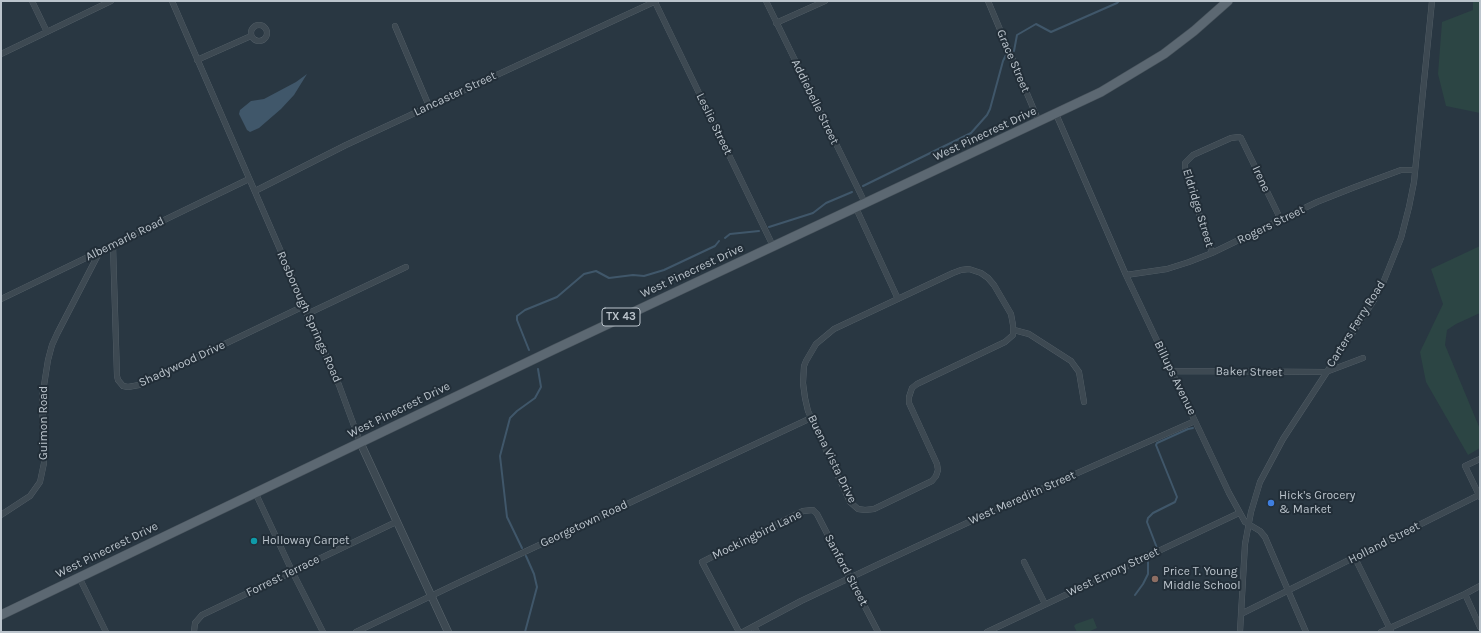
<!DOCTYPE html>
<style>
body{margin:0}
#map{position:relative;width:1481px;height:633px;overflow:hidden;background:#293742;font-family:Karla,sans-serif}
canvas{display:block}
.frame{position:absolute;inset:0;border:2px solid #bbc4cc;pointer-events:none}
</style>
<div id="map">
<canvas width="1481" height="633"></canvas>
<div class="frame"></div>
</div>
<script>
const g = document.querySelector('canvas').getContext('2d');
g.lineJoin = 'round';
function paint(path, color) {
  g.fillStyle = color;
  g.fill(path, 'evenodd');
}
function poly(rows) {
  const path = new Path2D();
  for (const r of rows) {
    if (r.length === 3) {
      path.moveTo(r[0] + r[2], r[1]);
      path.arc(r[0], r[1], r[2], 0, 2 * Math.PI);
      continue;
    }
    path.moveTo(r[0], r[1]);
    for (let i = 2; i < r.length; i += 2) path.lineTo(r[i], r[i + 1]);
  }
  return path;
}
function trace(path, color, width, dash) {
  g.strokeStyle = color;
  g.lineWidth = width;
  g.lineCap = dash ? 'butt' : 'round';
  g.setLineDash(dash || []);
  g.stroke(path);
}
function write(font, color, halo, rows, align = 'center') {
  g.font = font + ' Karla,sans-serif';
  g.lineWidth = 4;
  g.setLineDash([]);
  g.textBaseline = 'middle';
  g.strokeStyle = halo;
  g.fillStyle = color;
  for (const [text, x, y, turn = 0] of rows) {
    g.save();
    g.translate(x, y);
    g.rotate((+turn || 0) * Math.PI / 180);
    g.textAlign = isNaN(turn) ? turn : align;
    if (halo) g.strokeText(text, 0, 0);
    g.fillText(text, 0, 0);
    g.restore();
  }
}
const green = poly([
 [1473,1,1480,1,1480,113,1446,106,1438,74,1442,22,1473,10],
 [1480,246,1480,313,1456,324,1447,330,1445,345,1480,429,1480,448,1468,455,1426,382,1420,352,1443,304,1431,269],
 [1093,618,1097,628,1088,632,1077,632,1074,626,1076,624]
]);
const water = poly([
 [307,74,294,95,281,109,259,128,250,132,247,130,239,114,240,110,251,101,264,99,296,82]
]);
const stream = poly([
 [1014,51,1017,35,1036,24,1051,32,1117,3,1119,1],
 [863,186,971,133,987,115,990,109,1003,61,1006,55],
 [769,227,813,213,826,203,852,192],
 [725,238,730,234,759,231],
 [529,350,517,320,517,316,525,310,557,297,584,274,596,271,609,278,633,275,644,276,664,270,715,246,719,241],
 [522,548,507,517,500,456,510,418,517,411,535,398,541,387,538,369],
 [1145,554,1157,548,1147,522,1148,518,1153,513,1175,502,1177,497,1156,445,1157,443,1188,429,1193,428],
 [1135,595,1143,584,1148,574,1148,561],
 [525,632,537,587,534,574,526,556]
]);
const minor = poly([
 [32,1,47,32],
 [172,1,339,385,360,442],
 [766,1,865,203],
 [988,1,1039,122],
 [655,2,773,246],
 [776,23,825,1],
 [259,33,8],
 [395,26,429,106],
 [1,54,111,1],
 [197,60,251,36],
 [1056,114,1126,275,1229,493,1245,522,1260,531,1265,537,1306,632],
 [255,191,346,145,656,1],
 [856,208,898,299],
 [113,245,117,376,118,380,123,386,128,387,139,385,304,306],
 [1212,253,1185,170,1185,163,1193,155,1231,138,1239,137,1241,138,1281,220],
 [969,269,981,273,988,278,994,285,1011,314,1013,325,1013,335,1005,342,917,384,912,388,909,397,909,403,937,464,938,470,936,476,932,481,874,509,865,510,858,509,850,502,808,411,805,398,803,383,804,366,806,361,816,344,834,329,953,273,961,270,969,269],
 [1126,275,1167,269,1189,262,1212,253,1317,202,1355,187,1401,170,1415,170],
 [1,299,249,179],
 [307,314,406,267],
 [1014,330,1029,334,1071,361,1079,372,1084,402],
 [1172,371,1326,372,1363,358],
 [1480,459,1465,466,1480,497],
 [255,492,292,571,323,632],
 [1,515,30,496,40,482,44,463,42,398,48,360,52,345,57,334,100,251],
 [1355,558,1391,631],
 [1024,562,1045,604],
 [79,577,106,632],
 [1465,594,1480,627],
 [1241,614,1479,495],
 [754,626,757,632],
 [194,632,195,623,202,615,396,522],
 [356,632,458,583,811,418],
 [739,632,702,562,803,511,813,510,817,514,878,632],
 [743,632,801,601,879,564,1012,502,1195,421],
 [987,632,1239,513],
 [1240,632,1245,544,1251,512,1260,482,1283,439,1374,300,1383,283,1401,238,1409,207,1414,182,1432,1],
 [1381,632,1465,594,1480,586]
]);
const tertiary = poly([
 [360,442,448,632]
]);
const primary = poly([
 [1,615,555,349,1101,92,1164,54,1194,31,1228,1]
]);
const markers = [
 [1271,503,4,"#3f7fe0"],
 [254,541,4,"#0f9aa8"],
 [1155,579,4,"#8d6e63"]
];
const shields = [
 [621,317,38]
];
const shieldNames = [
 ["TX 43",621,317]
];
const streetNames = [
 ["Grace Street",1013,61,67],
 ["Lancaster Street",455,94,-25],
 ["Addiebelle Street",815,102,64],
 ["Leslie Street",714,124,64],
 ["West Pinecrest Drive",985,134,-25],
 ["Irene",1261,179,65],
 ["Eldridge Street",1198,208,73],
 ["Rogers Street",1271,225,-26],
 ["Albemarle Road",125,239,-26],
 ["West Pinecrest Drive",692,271,-25],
 ["Rosborough Springs Road",309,317,66],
 ["Carters Ferry Road",1356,324,-58],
 ["Shadywood Drive",182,364,-25],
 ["Baker Street",1249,372,1],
 ["Billups Avenue",1175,378,64],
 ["West Pinecrest Drive",399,410,-26],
 ["Guimon Road",44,423,-90],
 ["Buena Vista Drive",832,459,64],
 ["West Meredith Street",1022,498,-24],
 ["Georgetown Road",584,524,-25],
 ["Mockingbird Lane",757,535,-26],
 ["Holland Street",1384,543,-27],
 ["West Pinecrest Drive",107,550,-26],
 ["Sanford Street",846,570,62],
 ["West Emory Street",1113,572,-25],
 ["Forrest Terrace",283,576,-26]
];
const poiNames = [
 ["Hick's Grocery",1279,496],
 ["& Market",1279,510],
 ["Holloway Carpet",262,541],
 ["Price T. Young",1163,572],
 ["Middle School",1163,586]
];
paint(green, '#2c4544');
paint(water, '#40576a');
trace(stream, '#40576a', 2);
trace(minor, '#5c676f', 6);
trace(tertiary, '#5c676f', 8);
trace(primary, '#47525b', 10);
trace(minor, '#3d4952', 5.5);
trace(tertiary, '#3d4952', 7);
trace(primary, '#5c6872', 9);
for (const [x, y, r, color] of markers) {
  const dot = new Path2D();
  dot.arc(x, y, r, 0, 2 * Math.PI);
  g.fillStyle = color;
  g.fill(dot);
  trace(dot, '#222e38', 1.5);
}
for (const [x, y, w] of shields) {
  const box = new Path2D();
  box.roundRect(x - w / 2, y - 9, w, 18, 3);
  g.fillStyle = '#222e38';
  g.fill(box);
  trace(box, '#bbc4cc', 1);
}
write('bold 11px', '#bbc4cc', null, shieldNames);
write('12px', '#bbc4cc', '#222e38', streetNames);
write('12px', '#bbc4cc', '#222e38', poiNames, 'left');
</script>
